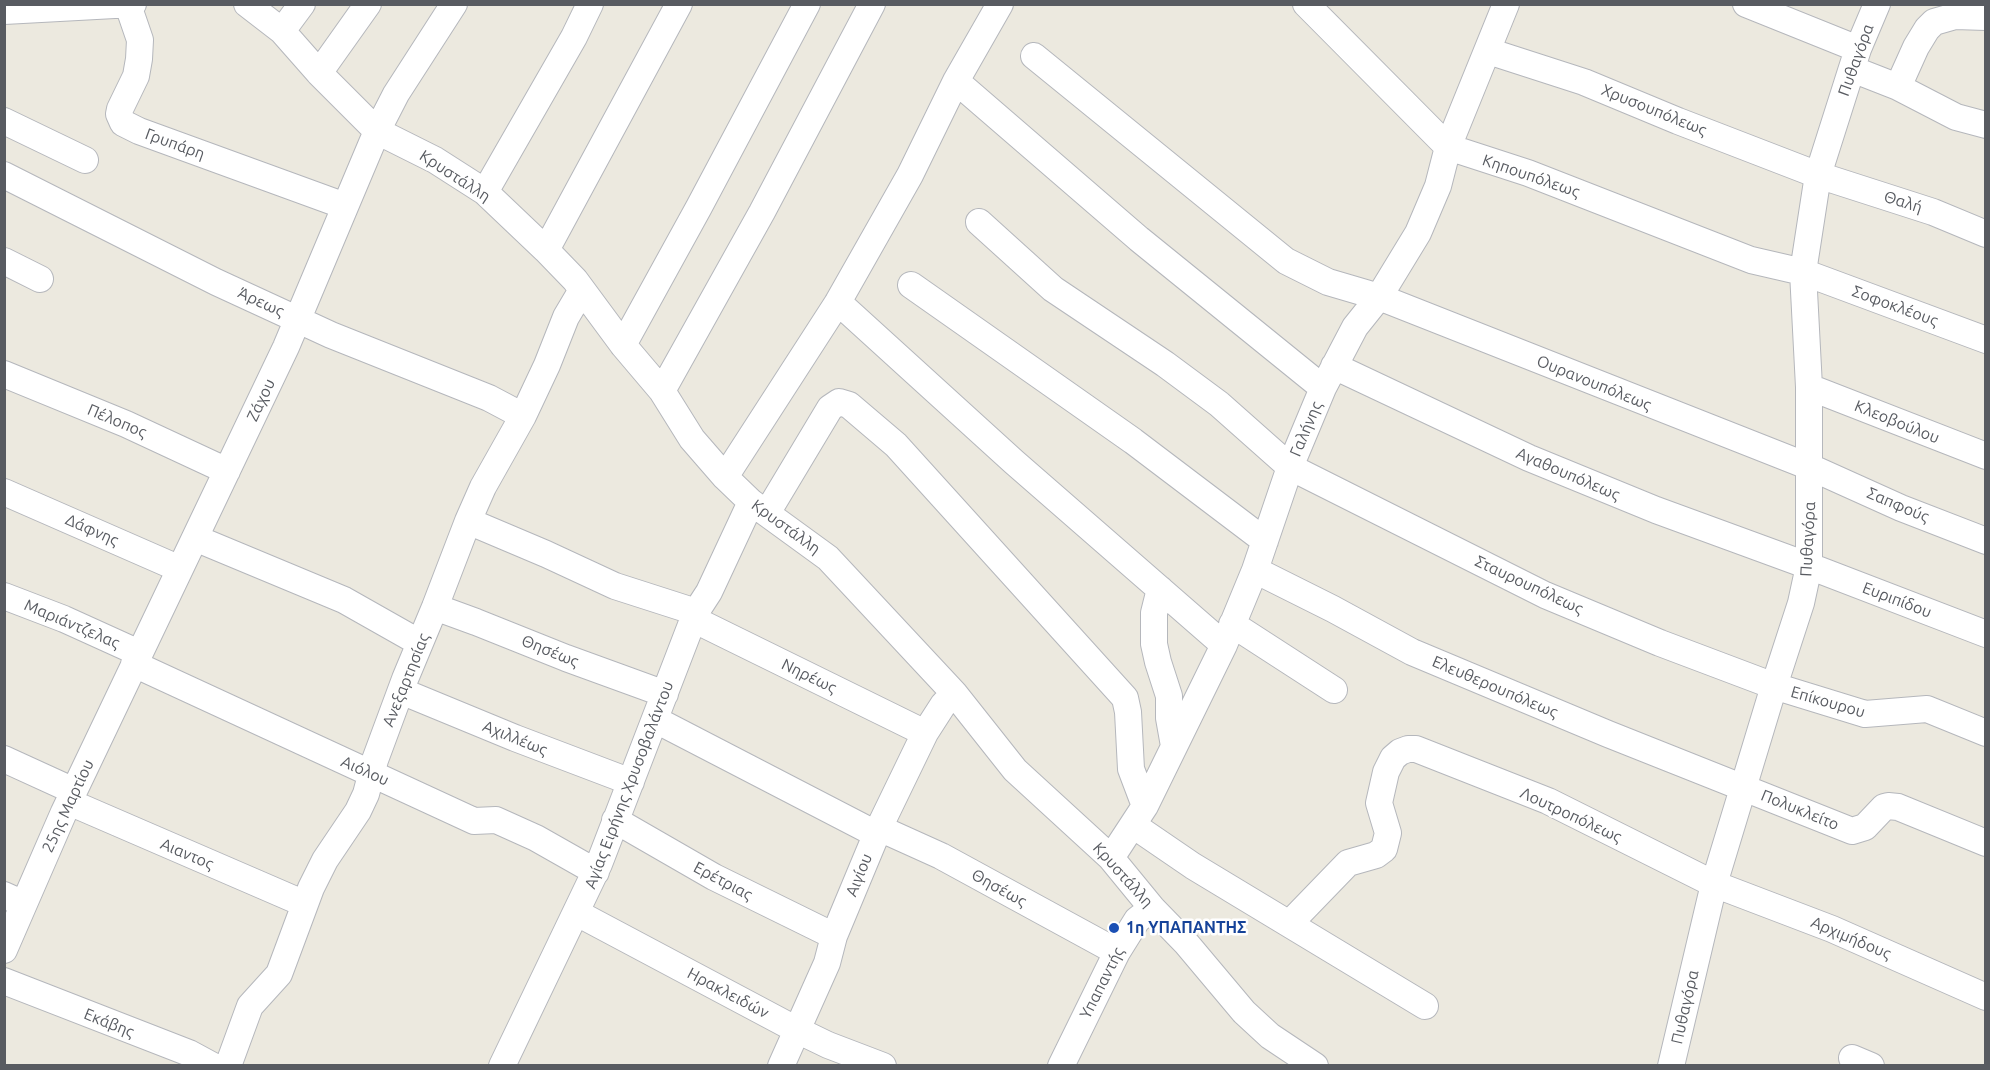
<!DOCTYPE html>
<meta charset="utf-8">
<style>
body{margin:0}
#map{position:relative;width:1990px;height:1070px;overflow:hidden;background:#ece9df;font-family:Ubuntu,sans-serif}
canvas{display:block}
.frame{position:absolute;inset:0;border:6px solid #585b61;pointer-events:none}
</style>
<div id="map">
<canvas width="1990" height="1070"></canvas>
<div class="frame"></div>
</div>
<script>
const g = document.querySelector('canvas').getContext('2d');
g.lineJoin = 'round';
function poly(rows) {
  const path = new Path2D();
  for (const r of rows) {
    path.moveTo(r[0], r[1]);
    for (let i = 2; i < r.length; i += 2) path.lineTo(r[i], r[i + 1]);
  }
  return path;
}
function trace(path, color, width, dash) {
  g.strokeStyle = color;
  g.lineWidth = width;
  g.lineCap = dash ? 'butt' : 'round';
  g.setLineDash(dash || []);
  g.stroke(path);
}
function write(font, color, halo, rows, align = 'center') {
  g.font = font + ' Ubuntu,sans-serif';
  g.lineWidth = 5;
  g.setLineDash([]);
  g.textBaseline = 'middle';
  g.strokeStyle = halo;
  g.fillStyle = color;
  for (const [text, x, y, turn = 0] of rows) {
    g.save();
    g.translate(x, y);
    g.rotate((+turn || 0) * Math.PI / 180);
    g.textAlign = isNaN(turn) ? turn : align;
    if (halo) g.strokeText(text, 0, 0);
    g.fillText(text, 0, 0);
    g.restore();
  }
}
const minor = poly([
 [247,4,282,31,319,73,377,131,435,160,485,192,546,250,575,280,623,345,662,391,692,439,725,477,751,502,828,558,954,693,1015,770,1111,858,1152,908,1186,943,1244,1012,1270,1036,1315,1066],
 [1306,4,1448,147,1528,173,1751,260,1803,272,1986,340],
 [1746,4,1858,49],
 [128,5,140,40,139,59,136,76,120,109,119,114,123,123,139,131,345,206],
 [4,11,133,4],
 [282,31,302,4],
 [1488,51,1584,82,1678,121,1818,175,1933,212,1986,234],
 [1034,56,1286,261,1328,282,1379,297,1810,467,1901,508,1986,541],
 [1852,69,1898,87,1956,117,1986,125],
 [319,73,368,4],
 [956,81,1139,239,1323,388],
 [1898,87,1916,47,1927,29,1934,22,1955,16,1986,17],
 [4,121,85,160],
 [4,175,216,282,331,335,489,398,523,416],
 [485,192,574,37,590,4],
 [979,222,1053,289,1165,364,1219,404,1290,467,1545,595,1660,643,1774,686,1865,714,1927,709,1986,733],
 [546,250,679,4],
 [4,261,40,279],
 [911,285,1133,441,1265,541],
 [838,302,1014,462,1224,645],
 [623,345,699,207,807,4],
 [1334,366,1529,458,1656,510,1809,566,1986,634],
 [4,374,126,424,227,471],
 [1809,387,1986,456],
 [662,391,762,212,872,4],
 [725,477,838,302,910,175,956,81,1000,4],
 [4,492,180,569],
 [767,513,830,408,839,402,849,405,896,445,1125,698,1128,712,1131,769,1145,806],
 [468,521,546,554,615,586,696,612],
 [195,538,344,600,420,643],
 [1255,570,1333,609,1412,652,1608,734,1852,831,1865,827,1884,807,1888,806,1898,807,1986,843],
 [1160,589,1154,613,1154,644,1158,662,1169,696,1169,718,1174,746],
 [4,596,64,619,139,653],
 [435,607,476,622,566,658,665,694],
 [693,619,925,733],
 [1232,624,1334,690],
 [134,664,474,821,496,820,536,838,596,872],
 [401,691,515,738,631,782],
 [656,720,876,834],
 [4,759,74,791],
 [69,802,305,904],
 [615,820,714,877,834,936],
 [1133,825,1193,866,1425,1006],
 [879,828,941,856,1117,952],
 [1111,858,1145,806,1224,645,1255,570,1290,467,1323,388,1355,327,1379,297,1418,233,1438,186,1448,147,1506,4],
 [4,895,24,904],
 [577,913,797,1030,828,1045,883,1066],
 [1289,924,1348,863,1376,855,1384,849,1388,833,1379,803,1386,772,1393,758,1400,752,1408,749,1416,749,1548,801,1714,884,1832,929,1986,997],
 [4,950,64,812,286,347,377,131,396,94,454,4],
 [4,981,189,1053,213,1066],
 [1852,1058,1871,1066],
 [228,1066,250,1006,279,974,311,888,325,860,358,811,366,794,375,760,405,679,435,607,468,521,483,487,523,416,547,365,566,317,582,290],
 [502,1066,599,864,696,612,709,592,751,502],
 [781,1066,827,963,834,936,879,828,925,733,943,705,954,693],
 [1061,1066,1117,952,1137,920,1152,908],
 [1671,1066,1714,884,1774,686,1801,603,1809,566,1809,387,1803,272,1818,175,1858,49,1877,4]
]);
const markers = [
 [1114,928,6,"#1a4fb4"]
];
const streetNames = [
 ["Πυθαγόρα",1856,60,-70],
 ["Χρυσουπόλεως",1654,110,22],
 ["Γρυπάρη",175,144,20],
 ["Κρυστάλλη",455,176,33],
 ["Κηπουπόλεως",1531,176,19],
 ["Θαλή",1903,202,18],
 ["Άρεως",261,302,25],
 ["Σοφοκλέους",1895,306,20],
 ["Ουρανουπόλεως",1594,383,22],
 ["Ζάχου",261,400,-65],
 ["Πέλοπος",117,421,23],
 ["Κλεοβούλου",1897,422,22],
 ["Γαλήνης",1306,429,-67],
 ["Αγαθουπόλεως",1568,474,23],
 ["Σαπφούς",1898,505,23],
 ["Κρυστάλλη",786,527,36],
 ["Δάφνης",92,530,24],
 ["Πυθαγόρα",1808,539,-87],
 ["Σταυρουπόλεως",1529,585,25],
 ["Ευριπίδου",1897,600,21],
 ["Μαριάντζελας",72,624,23],
 ["Θησέως",550,651,22],
 ["Νηρέως",809,676,26],
 ["Ανεξαρτησίας",406,680,-68],
 ["Ελευθερουπόλεως",1495,687,23],
 ["Επίκουρου",1828,702,16],
 ["Αχιλλέως",515,738,22],
 ["Αιόλου",365,771,24],
 ["Αγίας Ειρήνης Χρυσοβαλάντου",629,785,-69],
 ["25ης Μαρτίου",68,806,-65],
 ["Πολυκλείτο",1800,810,22],
 ["Λουτροπόλεως",1571,815,25],
 ["Αιαντος",187,854,23],
 ["Αιγίου",859,875,-68],
 ["Κρυστάλλη",1123,875,48],
 ["Ερέτριας",723,881,28],
 ["Θησέως",999,888,29],
 ["Αρχιμήδους",1851,938,23],
 ["Υπαπαντής",1102,983,-63],
 ["Ηρακλειδών",728,993,28],
 ["Πυθαγόρα",1685,1007,-77],
 ["Εκάβης",109,1023,22]
];
const transitNames = [
 ["1η ΥΠΑΠΑΝΤΗΣ",1126,928]
];
trace(minor, '#b5b7bc', 28);
trace(minor, '#fff', 26);
for (const [x, y, r, color] of markers) {
  const dot = new Path2D();
  dot.arc(x, y, r, 0, 2 * Math.PI);
  g.fillStyle = color;
  g.fill(dot);
  trace(dot, '#fff', 2);
}
write('16px', '#585b61', '#fff', streetNames);
write('bold 16px', '#164399', '#fff', transitNames, 'left');
</script>
